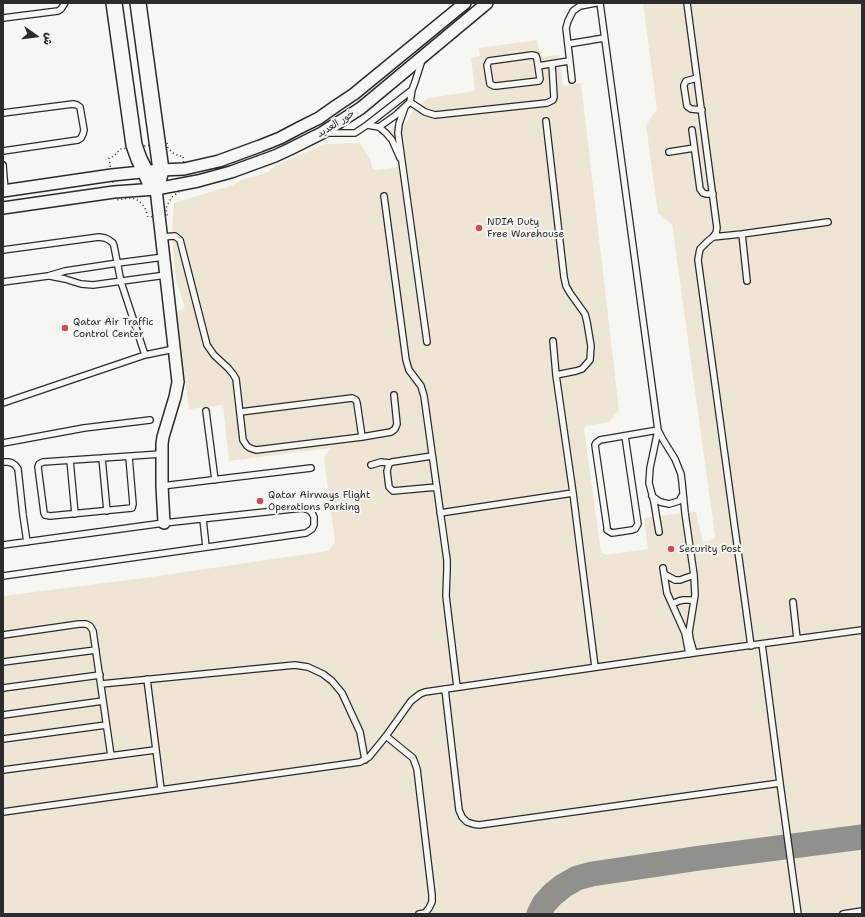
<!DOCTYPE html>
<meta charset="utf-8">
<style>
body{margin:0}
#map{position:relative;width:865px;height:917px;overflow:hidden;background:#f6f6f2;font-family:"Shantell Sans","Playpen Sans Arabic",sans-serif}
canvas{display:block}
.frame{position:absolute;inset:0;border:4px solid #2b2b2b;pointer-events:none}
.north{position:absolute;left:16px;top:16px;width:40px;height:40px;-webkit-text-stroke:3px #f6f6f2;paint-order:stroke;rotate:104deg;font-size:11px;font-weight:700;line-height:16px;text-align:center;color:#2b2b2b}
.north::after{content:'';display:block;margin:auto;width:14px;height:18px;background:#2b2b2b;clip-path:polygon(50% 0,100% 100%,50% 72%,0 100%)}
</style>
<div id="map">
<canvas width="865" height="917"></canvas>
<div class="frame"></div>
<div class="north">ش</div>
</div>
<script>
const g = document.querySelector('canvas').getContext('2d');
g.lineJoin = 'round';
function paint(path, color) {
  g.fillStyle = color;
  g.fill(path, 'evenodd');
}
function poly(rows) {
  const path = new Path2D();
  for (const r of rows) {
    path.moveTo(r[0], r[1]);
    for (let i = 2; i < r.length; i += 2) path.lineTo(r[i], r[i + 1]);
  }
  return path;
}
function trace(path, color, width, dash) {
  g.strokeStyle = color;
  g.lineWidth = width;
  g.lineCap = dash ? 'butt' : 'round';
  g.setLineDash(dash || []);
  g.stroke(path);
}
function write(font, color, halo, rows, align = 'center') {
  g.font = font + ' "Shantell Sans","Playpen Sans Arabic",sans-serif';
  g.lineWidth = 4;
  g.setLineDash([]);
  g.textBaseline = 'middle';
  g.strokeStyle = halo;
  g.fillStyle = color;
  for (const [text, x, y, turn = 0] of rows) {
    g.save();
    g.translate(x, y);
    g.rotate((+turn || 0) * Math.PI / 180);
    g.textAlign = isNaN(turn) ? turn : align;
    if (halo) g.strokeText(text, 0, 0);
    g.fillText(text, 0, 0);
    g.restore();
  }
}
const built = poly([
 [643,3,862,3,862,914,3,914,3,596,144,578,328,551,335,542,324,458,331,448,229,461,223,405,189,409,177,311,185,308,176,280,172,235,174,203,233,185,239,181,268,172,277,165,325,144,360,143,370,159,372,168,376,170,398,167,393,149,388,141,384,136,400,121,406,123,412,112,417,107,429,98,475,91,471,58,480,56,479,48,537,40,541,57,559,55,563,86,581,83,619,410,609,422,586,426,584,429,601,552,606,555,648,549,644,518,689,512,696,512,703,542,714,539,715,536,672,224,658,213,646,125,657,109]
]);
const taxiway = poly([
 [539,914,544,904,552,895,563,886,577,878,592,874,700,858,862,837]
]);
const path = poly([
 [167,143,168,148,173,153,179,156,183,156,186,190,180,191,172,197,167,205,166,209,167,215,148,217,145,208,142,204,136,199,131,198,116,200,109,158,114,156,120,149,167,143]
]);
const lane = poly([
 [600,3,658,430,662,438,675,459,681,474,682,482,685,513,694,575,695,595,689,632,690,639,694,653],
 [687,3,717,228,716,233,713,237,708,241,700,249,699,254,698,260,751,646],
 [3,18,58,11,61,9,65,3],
 [568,44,604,38],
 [532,55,536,56,537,59,540,79,539,81,496,86,494,86,490,84,487,65,489,61,532,55],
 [538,66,569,61],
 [697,78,686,81,684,85,684,87,687,106,691,109,702,110],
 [572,80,566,28,568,21,573,11,580,6,596,3],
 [410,102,425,112,435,115,547,103,553,100,554,97,552,64],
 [405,107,399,124,398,133,427,342],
 [3,113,73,104,77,105,80,107,84,130,83,134,81,138,78,140,3,151],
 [546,121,564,277,566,286,570,293,585,314,587,322,591,346,590,360,582,369,576,371,556,375,573,493,595,667],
 [367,125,412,90],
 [379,127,386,133,392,140,400,158],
 [692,130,700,189,703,193,706,194,713,194],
 [324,133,355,133,367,125,379,127,396,115,410,102,412,90,415,82,422,60],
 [669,152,694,148],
 [3,165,5,190],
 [384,196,406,360,409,370,421,386,424,396,447,560,447,569,446,596,457,687],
 [742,234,747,281],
 [161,237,175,236,180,240,207,345,214,355,228,368,233,374,236,379,243,440,247,446,250,448,256,450,362,437,391,432,395,429,397,424,394,395],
 [713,237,742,234,828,222],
 [3,250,99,237,105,238,109,240,113,243,114,246,121,282,145,355],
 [50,276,65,279,81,284,93,285,166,275],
 [3,282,48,276,65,271,118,263,164,257],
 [553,341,556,375],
 [3,403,145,355,174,349],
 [206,411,215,480],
 [240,412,352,398,356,400,357,403,362,437],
 [658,430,650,468,649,483,654,502,659,532],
 [625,436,638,524,635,529,632,530,612,533,607,530,607,527,595,445,596,443,600,440,658,430],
 [3,443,84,428,150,420],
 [432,456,392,462,389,464,387,471,389,487,393,491,437,487],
 [129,457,133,504,132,508,50,516,45,515,44,513,38,467,39,464,43,462,161,454],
 [102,458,107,511],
 [70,460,75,514],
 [3,462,8,462,12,463,15,465,18,469,23,515,27,542],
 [371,465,381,462,390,463],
 [162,486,311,468],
 [652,496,660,502,669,504,679,501,683,494],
 [440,513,573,493],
 [203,519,206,547],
 [3,545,164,523,302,508,309,510,312,513,314,517,314,525,312,529,306,533,3,576],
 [663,568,667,593,685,633,689,654],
 [664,574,675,580,680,580,694,575],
 [793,602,797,639],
 [672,604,679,601,683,600,690,600,694,601],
 [3,635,79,624,86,624,90,626,93,631,111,756],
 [762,644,780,783,798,914],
 [3,662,96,650],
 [147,679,161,789],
 [101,684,295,665,308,667,323,674,332,681,342,693,360,732,365,760],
 [3,688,100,675],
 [445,689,459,810,462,817,467,822,473,824,479,825,780,783],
 [3,715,103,701],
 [386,736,413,758,417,769,432,895,432,902,429,908,425,913,419,914],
 [3,739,106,725],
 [3,770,155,750],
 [3,812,360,762,369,757,386,736,411,701,420,694,425,692,694,653,862,630],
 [843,914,862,911]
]);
const street = poly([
 [156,189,178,382,175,397,163,437,162,444,162,486,164,523],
 [3,191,112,175,161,170,184,169,219,161,260,146,280,138,299,128,319,118,336,106,354,94,465,3],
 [3,208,114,192,156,189,198,181,231,172,275,156,290,149,322,133,361,108,487,3]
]);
const secondary = poly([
 [114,3,134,145,139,159,145,171,149,180,156,189],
 [138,3,161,170,156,189]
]);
const markers = [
 [479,228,4,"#d1495b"],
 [65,328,4,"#d1495b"],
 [260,501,4,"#d1495b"],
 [671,549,4,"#d1495b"]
];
const streetNames = [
 ["خور العديد",336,124,-32]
];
const poiNames = [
 ["NDIA Duty",487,222],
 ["Free Warehouse",487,234],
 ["Qatar Air Traffic",73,322],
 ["Control Center",73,334],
 ["Qatar Airways Flight",268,495],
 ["Operations Parking",268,507],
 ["Security Post",679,549]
];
paint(built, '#eee6d5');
trace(taxiway, '#90908e', 25);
trace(lane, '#2b2b2b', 8);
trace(street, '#2b2b2b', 14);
trace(secondary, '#2b2b2b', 18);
trace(path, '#2b2b2b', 1.5, [1, 3]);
trace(lane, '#f6f6f2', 5.5);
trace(street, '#f6f6f2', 11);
trace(secondary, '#f6f6f2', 15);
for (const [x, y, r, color] of markers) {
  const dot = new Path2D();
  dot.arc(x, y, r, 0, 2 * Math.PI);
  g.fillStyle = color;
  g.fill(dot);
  trace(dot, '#f6f6f2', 1.5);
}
write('10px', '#2b2b2b', '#f6f6f2', streetNames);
write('10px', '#2b2b2b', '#f6f6f2', poiNames, 'left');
</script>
